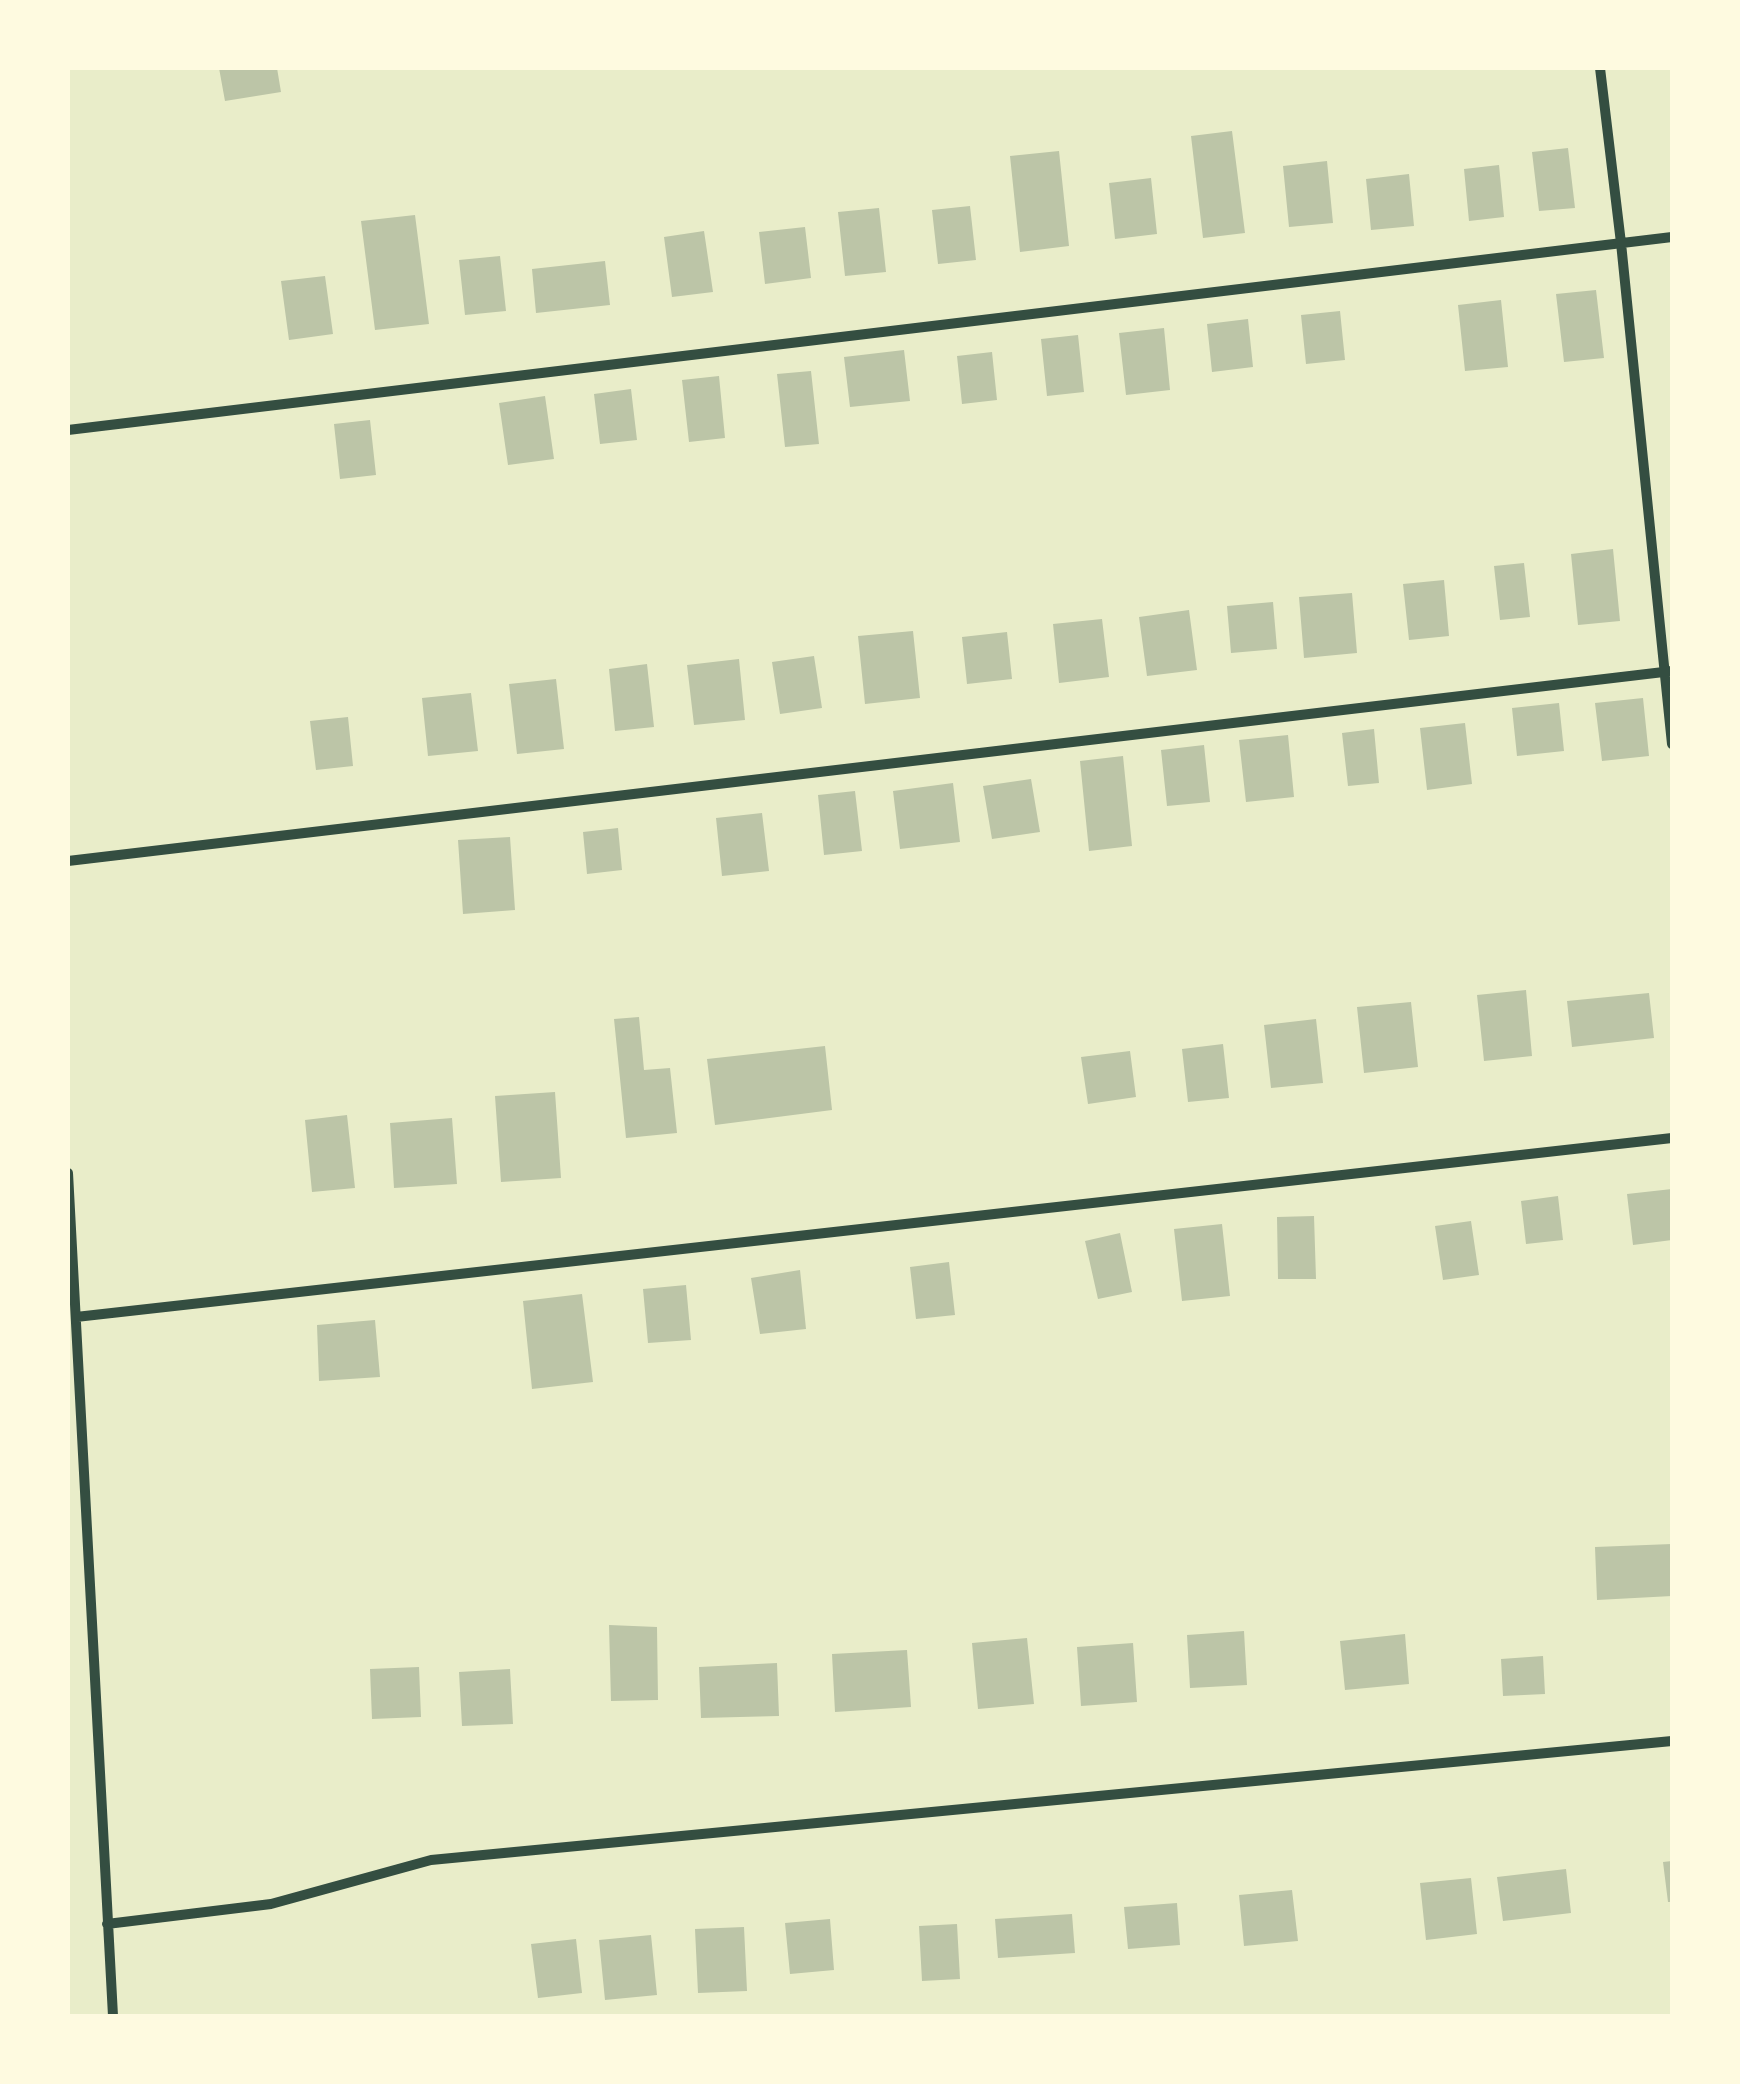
<!DOCTYPE html>
<style>
body{margin:0}
#map{position:relative;width:1740px;height:2084px;overflow:hidden;background:#e9edc9;font-family:"Times New Roman",serif}
canvas{display:block}
.frame{position:absolute;inset:0;border:70px solid #fefae0;pointer-events:none}
</style>
<div id="map">
<canvas width="1740" height="2084"></canvas>
<div class="frame"></div>
</div>
<script>
const g = document.querySelector('canvas').getContext('2d');
g.lineJoin = 'round';
function paint(path, color) {
  g.fillStyle = color;
  g.fill(path, 'evenodd');
}
function poly(rows) {
  const path = new Path2D();
  for (const r of rows) {
    path.moveTo(r[0], r[1]);
    for (let i = 2; i < r.length; i += 2) path.lineTo(r[i], r[i + 1]);
  }
  return path;
}
function trace(path, color, width, dash) {
  g.strokeStyle = color;
  g.lineWidth = width;
  g.lineCap = dash ? 'butt' : 'round';
  g.setLineDash(dash || []);
  g.stroke(path);
}
const building = poly([
 [219,68,277,68,281,92,225,101],
 [1232,131,1245,233,1203,238,1191,136],
 [1568,148,1575,208,1539,211,1532,152],
 [1059,151,1069,246,1020,252,1010,156],
 [1327,161,1333,223,1289,227,1283,166],
 [1499,165,1504,217,1469,221,1464,169],
 [1409,174,1414,226,1371,230,1366,179],
 [1151,178,1157,234,1115,239,1109,183],
 [970,206,976,260,938,264,932,210],
 [879,208,886,272,845,276,838,212],
 [415,215,429,324,375,330,361,221],
 [805,227,811,278,765,284,759,232],
 [704,231,713,292,672,297,664,237],
 [500,256,506,311,465,315,459,260],
 [605,261,610,305,536,313,532,269],
 [325,276,333,334,289,340,281,281],
 [1596,290,1604,358,1564,362,1556,294],
 [1501,300,1508,367,1465,371,1458,305],
 [1340,311,1345,360,1306,364,1301,315],
 [1248,319,1253,367,1212,372,1207,324],
 [1164,328,1170,390,1126,395,1119,333],
 [1078,335,1084,392,1047,396,1041,339],
 [904,350,910,401,850,407,844,357],
 [992,352,997,400,962,404,957,356],
 [811,371,819,444,785,447,777,374],
 [719,376,725,438,689,442,682,380],
 [631,389,637,440,600,444,594,394],
 [545,396,554,459,508,465,499,403],
 [370,420,376,475,340,479,334,424],
 [1613,549,1620,621,1578,625,1571,554],
 [1524,563,1530,617,1500,620,1494,566],
 [1444,580,1449,636,1409,640,1403,584],
 [1352,593,1357,653,1304,658,1299,597],
 [1273,602,1277,649,1231,653,1227,606],
 [1189,610,1197,670,1147,676,1139,617],
 [1102,619,1109,677,1059,683,1053,624],
 [913,631,920,698,865,704,858,636],
 [1007,632,1012,679,967,684,962,637],
 [814,656,822,708,780,714,772,662],
 [739,659,745,720,694,725,687,665],
 [647,664,654,727,615,731,609,669],
 [556,679,564,749,517,754,509,684],
 [471,693,478,751,428,756,422,698],
 [1643,698,1649,756,1602,761,1595,703],
 [1559,703,1564,751,1517,756,1512,708],
 [348,717,353,766,316,770,310,721],
 [1465,723,1472,784,1427,790,1420,728],
 [1374,729,1379,783,1348,786,1342,733],
 [1288,735,1294,797,1246,802,1239,740],
 [1204,745,1210,802,1167,806,1161,750],
 [1123,756,1132,846,1089,851,1080,761],
 [1031,779,1040,832,992,839,983,786],
 [953,783,960,842,900,849,893,791],
 [855,791,862,851,824,855,818,795],
 [762,813,769,871,722,876,716,818],
 [618,828,622,870,587,874,583,832],
 [510,837,515,910,463,914,458,840],
 [1526,990,1532,1056,1484,1061,1477,995],
 [1649,993,1654,1038,1572,1047,1567,1001],
 [1411,1002,1418,1067,1364,1073,1357,1007],
 [639,1017,644,1070,670,1068,677,1133,626,1138,614,1019],
 [1316,1019,1323,1083,1271,1088,1264,1025],
 [1223,1044,1229,1098,1188,1102,1182,1049],
 [825,1046,832,1110,715,1125,707,1059],
 [1130,1051,1136,1097,1088,1104,1081,1057],
 [555,1092,561,1178,501,1182,495,1096],
 [347,1115,355,1188,312,1192,305,1120],
 [452,1118,457,1184,394,1188,390,1123],
 [1672,1189,1672,1240,1633,1245,1627,1194],
 [1558,1196,1563,1240,1526,1244,1521,1201],
 [1314,1216,1316,1279,1278,1279,1277,1217],
 [1471,1221,1479,1275,1443,1280,1435,1226],
 [1222,1224,1230,1296,1182,1301,1174,1229],
 [1120,1233,1132,1292,1098,1299,1085,1241],
 [949,1262,955,1315,916,1319,910,1267],
 [800,1270,806,1329,760,1334,751,1278],
 [686,1285,691,1340,648,1343,643,1289],
 [582,1294,593,1382,532,1389,523,1301],
 [375,1320,380,1377,319,1381,317,1325],
 [1672,1544,1672,1596,1597,1600,1595,1547],
 [609,1625,657,1627,658,1700,611,1701],
 [1244,1631,1247,1685,1190,1688,1187,1635],
 [1405,1634,1409,1684,1345,1690,1340,1641],
 [1027,1638,1034,1704,978,1709,972,1643],
 [1133,1643,1137,1702,1081,1706,1077,1647],
 [907,1650,911,1707,835,1712,832,1654],
 [1543,1656,1545,1694,1503,1696,1501,1659],
 [777,1663,779,1716,701,1718,699,1667],
 [419,1667,421,1717,372,1719,370,1669],
 [510,1669,513,1724,462,1726,459,1672],
 [1672,1861,1672,1902,1668,1902,1663,1862],
 [1566,1869,1571,1913,1503,1921,1497,1877],
 [1471,1878,1477,1934,1426,1940,1420,1883],
 [1292,1890,1298,1941,1244,1946,1239,1895],
 [1177,1903,1180,1945,1128,1949,1124,1907],
 [1072,1914,1075,1953,998,1958,995,1919],
 [830,1919,834,1970,790,1974,785,1923],
 [957,1924,960,1979,922,1981,919,1926],
 [744,1927,747,1991,698,1993,695,1929],
 [651,1935,657,1995,605,2000,599,1940],
 [576,1939,582,1993,538,1998,531,1944]
]);
const minor = poly([
 [1600,68,1621,243,1672,744],
 [68,430,1672,237],
 [68,861,1672,671],
 [68,1173,113,2016],
 [76,1317,1672,1138],
 [107,1924,271,1904,431,1860,1672,1741]
]);
paint(building, '#bcc5a7');
trace(minor, '#344e41', 10);
</script>
